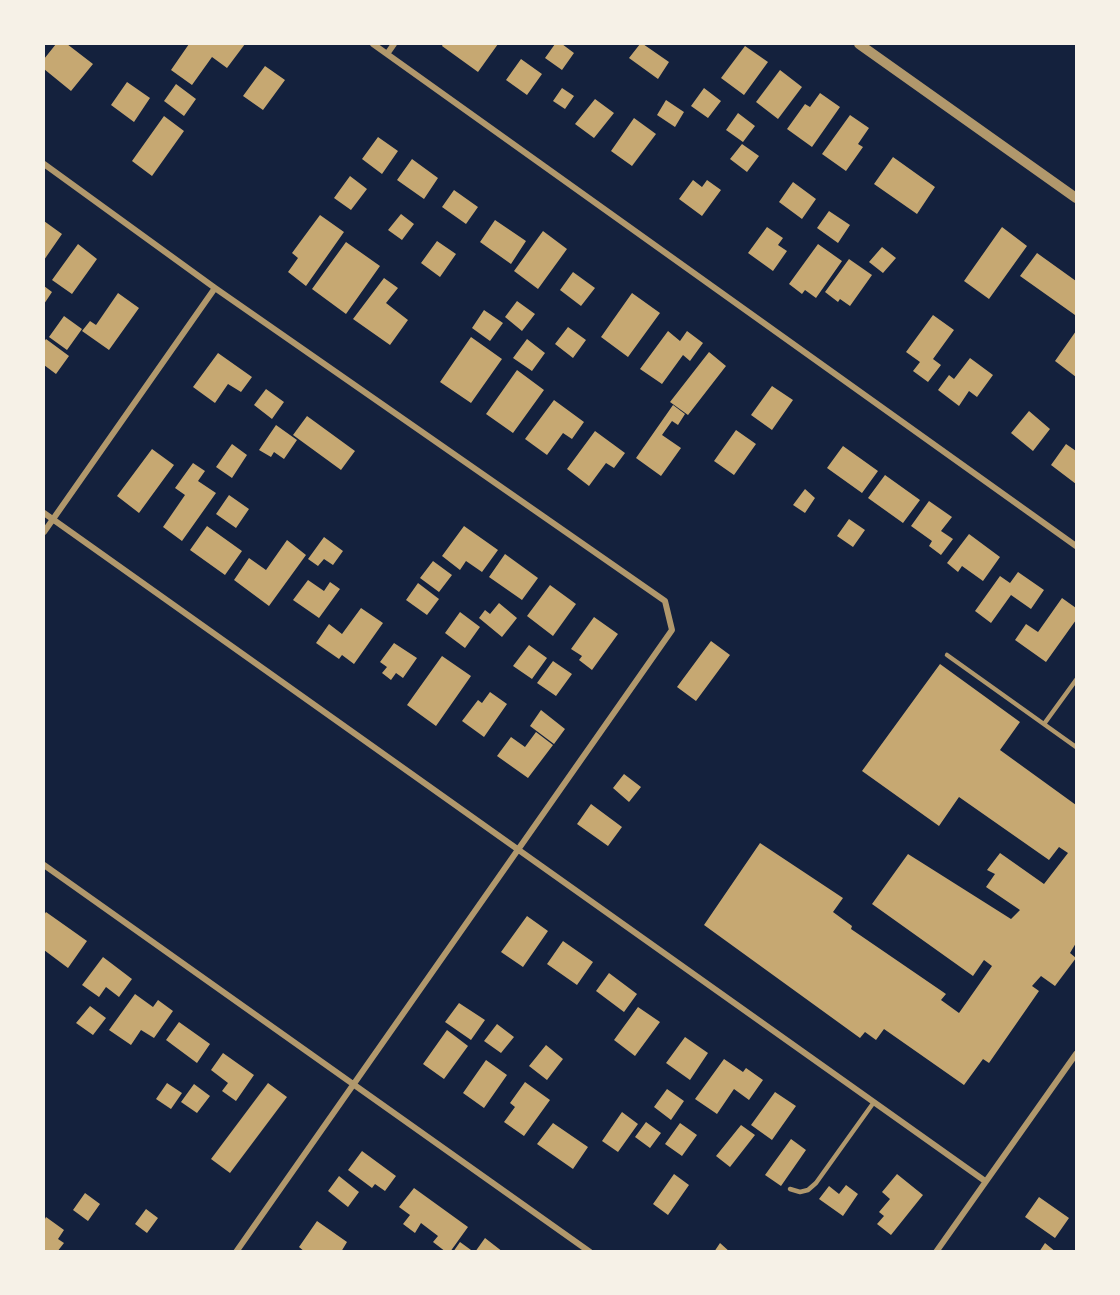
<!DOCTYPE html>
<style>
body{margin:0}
#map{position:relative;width:1120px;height:1295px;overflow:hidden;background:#14213d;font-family:"Libre Baskerville",serif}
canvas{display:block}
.frame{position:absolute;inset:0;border:45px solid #f6f1e7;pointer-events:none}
</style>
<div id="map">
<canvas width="1120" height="1295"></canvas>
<div class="frame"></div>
</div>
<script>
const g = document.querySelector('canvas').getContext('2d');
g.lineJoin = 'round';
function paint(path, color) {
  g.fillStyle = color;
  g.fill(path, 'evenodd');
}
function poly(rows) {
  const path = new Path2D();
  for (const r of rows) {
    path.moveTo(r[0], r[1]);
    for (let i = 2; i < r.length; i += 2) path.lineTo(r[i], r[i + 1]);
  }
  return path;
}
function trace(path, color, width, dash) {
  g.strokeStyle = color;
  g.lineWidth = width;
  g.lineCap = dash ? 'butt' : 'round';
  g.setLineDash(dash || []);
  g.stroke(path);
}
const building = poly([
 [56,44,67,44,93,64,71,91,44,69,44,59],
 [189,44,245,44,227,68,212,57,192,85,171,70],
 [443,44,498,44,478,72,442,46],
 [555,44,562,44,574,53,562,70,545,58],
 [640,44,643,44,669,62,658,79,629,58],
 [745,46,768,62,744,95,721,78],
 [521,59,542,74,527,95,506,80],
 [265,66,285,80,263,110,243,96],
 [780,70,802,87,778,119,756,102],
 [127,82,150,98,134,122,111,105],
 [176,84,196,99,184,116,164,101],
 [562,88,574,96,565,109,553,101],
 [704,88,721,101,708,118,691,106],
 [820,93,840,107,812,147,787,129,805,104,810,107],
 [595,99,614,113,594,138,575,124],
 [666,100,684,112,675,127,657,115],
 [738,113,755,126,743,142,726,130],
 [850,115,869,128,858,144,863,147,846,171,822,154],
 [164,116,184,131,152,176,132,161],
 [634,118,656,134,632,166,611,151],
 [378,137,398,151,382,174,362,159],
 [742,144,759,156,747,172,730,159],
 [893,157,935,187,917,214,874,184],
 [412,159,438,178,424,199,397,180],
 [350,176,367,189,351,210,334,198],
 [693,180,702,187,707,180,721,190,702,216,679,199],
 [793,182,816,199,802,219,779,202],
 [454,190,478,207,466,224,442,207],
 [829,211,850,225,838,243,817,228],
 [401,214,414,224,402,240,388,230],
 [320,215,344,232,306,286,288,272,298,258,292,253],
 [495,220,526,241,511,264,480,242],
 [44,221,62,234,44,260],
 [767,227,783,238,778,245,787,251,773,271,748,253],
 [1002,227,1027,246,989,299,964,281],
 [543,231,567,249,538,289,514,271],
 [437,241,456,254,440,277,421,263],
 [346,242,380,266,346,314,312,289],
 [78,244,97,259,72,294,52,280],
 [818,244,842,261,816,298,805,290,802,294,789,284],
 [882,247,896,258,883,273,869,262],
 [1037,253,1076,281,1075,315,1020,276],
 [849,259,872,275,850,306,840,299,838,302,825,292],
 [573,272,595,288,581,306,560,290],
 [384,278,398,288,386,303,408,320,390,345,353,319],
 [44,286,52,292,44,304],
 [118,293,139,308,109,350,82,331,90,321,96,325],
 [632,293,660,313,628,357,601,337],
 [517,301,535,314,522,331,505,317],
 [484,310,503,323,490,341,472,328],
 [933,315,954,330,933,359,941,365,928,382,913,371,920,362,906,352],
 [64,316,82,329,67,350,49,337],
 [568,327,586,340,573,358,555,344],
 [668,331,680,341,687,331,703,343,690,361,683,355,662,384,640,369],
 [1076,331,1076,377,1055,361],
 [471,337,502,359,471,403,440,382],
 [46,339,69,356,56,374,44,365,44,342],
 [527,339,545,353,532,371,513,358],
 [709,352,726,366,688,415,670,402],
 [218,353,252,377,241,392,228,384,215,403,193,387],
 [970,358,993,375,977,397,969,391,959,406,938,390,949,375,954,379],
 [517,370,544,390,513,433,486,414],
 [772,386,793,400,772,430,751,415],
 [266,389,284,402,272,419,254,405],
 [554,400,584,422,572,439,563,433,547,455,525,439],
 [673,405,685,414,678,425,672,421,662,435,681,448,661,476,636,458],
 [1029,411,1050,429,1033,451,1011,433],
 [307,416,355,451,341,470,293,435],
 [276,425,297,440,284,459,274,452,271,457,259,450],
 [736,430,756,444,734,475,714,461],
 [595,431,625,453,614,468,606,463,589,486,567,469],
 [232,444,247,455,232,478,216,467],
 [1066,444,1076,451,1076,484,1051,465],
 [843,446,878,471,862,493,827,468],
 [152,449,174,465,139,513,117,496],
 [193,463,205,471,198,481,216,493,182,541,163,527,185,495,175,488],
 [885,475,920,500,903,523,868,498],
 [805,489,815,498,805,513,793,505],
 [229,495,249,509,236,528,216,514],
 [929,501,952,517,941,531,953,539,941,555,929,546,932,541,911,526],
 [849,519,865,530,853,547,837,536],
 [207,526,242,551,225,575,190,550],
 [464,526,498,550,482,572,466,561,460,570,442,556],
 [969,534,1000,557,983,581,962,566,958,572,947,563],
 [324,537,343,551,333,565,324,559,318,566,308,559],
 [287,540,306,555,269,606,234,580,249,558,266,570],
 [505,554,538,578,522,600,489,577],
 [433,561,452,575,439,592,420,578],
 [1018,572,1044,590,1031,609,1011,595,991,623,975,611,1000,576,1010,583],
 [308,580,324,591,330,582,340,589,319,618,293,600],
 [418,583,439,599,427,615,406,600],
 [550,585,576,604,553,636,527,616],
 [1062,598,1076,608,1076,620,1046,662,1015,640,1026,624,1038,632],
 [499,603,517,618,502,637,479,618,485,610,490,614],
 [361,608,383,623,354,664,342,655,339,659,316,643,329,624,342,634],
 [460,612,480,627,465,648,445,633],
 [594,617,618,634,592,670,579,660,582,656,571,649],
 [711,641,730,655,696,701,677,687],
 [394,643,417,658,403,678,396,673,391,680,382,673,387,667,380,662],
 [529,645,547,658,532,679,513,666],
 [442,656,471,676,436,726,407,705],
 [553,661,572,674,556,696,537,683],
 [940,664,1020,722,1000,750,1076,805,1076,943,1070,953,1076,958,1055,986,1041,976,1032,986,1039,991,989,1063,983,1059,964,1085,884,1029,876,1040,865,1032,860,1038,704,925,760,843,843,898,833,912,852,926,851,929,946,994,941,1000,959,1013,992,966,984,960,973,976,872,904,908,854,1011,919,1020,910,986,887,995,874,987,870,1000,853,1044,884,1068,853,1059,847,1049,860,959,797,939,826,862,771],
 [490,692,507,704,484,737,462,721,478,700,482,703],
 [541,710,565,729,554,744,530,726],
 [536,732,553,745,528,778,497,756,511,737,525,747],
 [624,774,641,787,629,802,613,788],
 [591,804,622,827,608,846,577,824],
 [46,912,87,941,68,968,44,950,44,915],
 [527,916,548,931,523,967,501,952],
 [563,941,593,962,577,985,547,964],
 [103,957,132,979,119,997,106,987,99,997,82,985],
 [609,973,637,994,624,1012,596,991],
 [135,994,153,1007,158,1000,173,1011,154,1038,141,1030,131,1045,109,1030],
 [459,1003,485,1020,471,1040,445,1022],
 [90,1006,106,1018,93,1035,76,1023],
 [638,1007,660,1022,635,1056,614,1040],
 [179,1022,210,1044,197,1063,166,1040],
 [497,1024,514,1037,501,1053,484,1041],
 [447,1030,468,1046,444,1079,423,1064],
 [685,1037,708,1053,690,1080,666,1063],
 [546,1045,563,1059,547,1080,529,1066],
 [223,1053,254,1075,236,1101,222,1091,228,1083,211,1070],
 [724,1059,743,1072,746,1068,763,1080,749,1100,734,1089,717,1114,695,1099],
 [486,1060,507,1075,484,1108,463,1093],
 [525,1082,550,1100,524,1136,504,1122,515,1107,510,1103],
 [167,1083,182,1093,171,1109,156,1099],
 [268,1083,287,1097,230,1173,211,1159],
 [194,1084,210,1096,197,1113,181,1102],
 [667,1089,684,1101,671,1120,654,1107],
 [775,1092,796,1106,772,1140,751,1125],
 [622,1112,638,1124,618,1152,602,1141],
 [646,1122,661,1133,650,1148,635,1137],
 [553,1123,588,1147,573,1169,537,1144],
 [680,1123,697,1135,682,1156,665,1144],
 [741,1125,755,1135,730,1167,716,1156],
 [791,1139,806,1150,781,1186,765,1175],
 [362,1151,396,1176,385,1191,375,1184,372,1188,348,1170],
 [674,1174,689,1185,668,1215,653,1204],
 [897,1174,923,1195,891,1235,877,1224,884,1216,879,1212,890,1199,882,1192],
 [339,1176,359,1192,348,1207,328,1191],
 [846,1185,858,1194,843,1216,819,1199,829,1186,839,1194],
 [414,1188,468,1227,450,1252,446,1252,433,1242,438,1236,421,1223,415,1233,403,1224,410,1215,399,1207],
 [85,1193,100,1204,88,1221,73,1210],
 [1039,1197,1069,1218,1055,1238,1025,1217],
 [146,1209,158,1218,147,1233,135,1224],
 [46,1217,64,1230,58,1239,64,1243,57,1252,44,1252,44,1221],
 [317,1221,347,1242,341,1252,305,1252,299,1247],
 [485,1238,503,1252,475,1252],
 [460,1242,471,1250,469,1252,453,1252],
 [720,1243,730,1252,714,1252],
 [1045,1243,1056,1252,1039,1252]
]);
const service = poly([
 [947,655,1076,747],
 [1044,724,1076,680],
 [790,1189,800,1192,808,1190,816,1183,874,1102]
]);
const minor = poly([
 [373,44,1076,546],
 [387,54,394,44],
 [44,164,215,288,665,601,672,630,236,1252],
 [44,513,985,1181],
 [44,532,215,288],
 [44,865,590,1252],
 [936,1252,1076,1054]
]);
const tertiary = poly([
 [859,44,1076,198]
]);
paint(building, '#c6a872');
trace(service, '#b1986c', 4.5);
trace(minor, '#b1986c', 6);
trace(tertiary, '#b1986c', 10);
</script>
